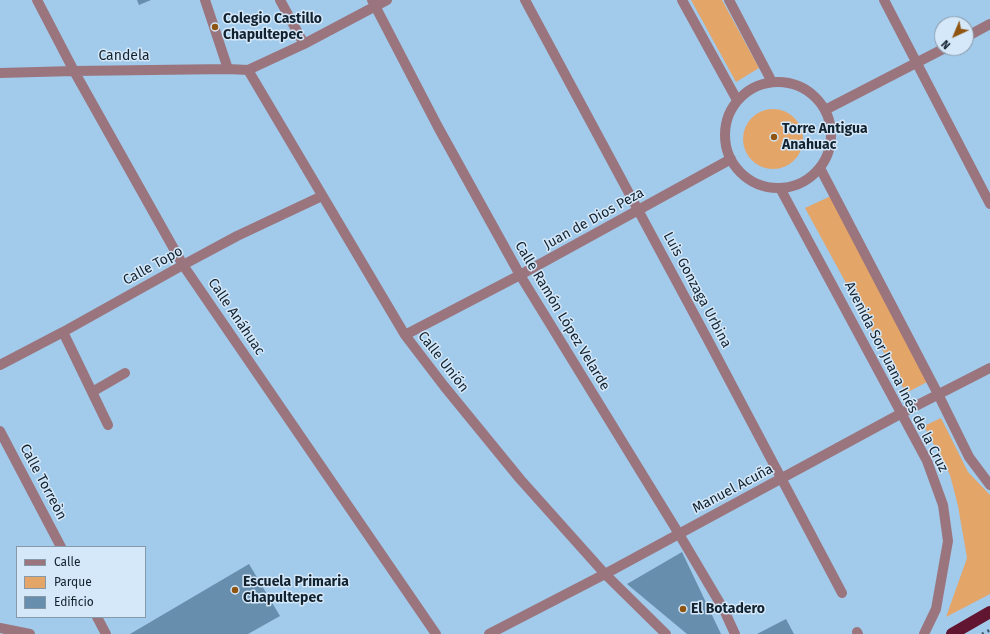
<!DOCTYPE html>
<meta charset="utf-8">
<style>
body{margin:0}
#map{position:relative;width:990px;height:634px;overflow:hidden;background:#a2caeb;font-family:"Fira Sans",sans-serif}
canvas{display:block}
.legend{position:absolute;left:16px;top:546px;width:130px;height:72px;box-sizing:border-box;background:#d4e8f9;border:1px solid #8799a8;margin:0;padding:5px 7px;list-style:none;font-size:12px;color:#13222f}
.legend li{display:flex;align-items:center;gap:8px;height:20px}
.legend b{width:20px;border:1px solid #8799a8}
.north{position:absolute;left:934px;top:16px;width:40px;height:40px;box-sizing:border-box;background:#d4e8f9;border:1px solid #8799a8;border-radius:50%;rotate:224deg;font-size:11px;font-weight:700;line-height:16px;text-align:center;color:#13222f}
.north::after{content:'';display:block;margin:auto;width:14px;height:18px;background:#8f5510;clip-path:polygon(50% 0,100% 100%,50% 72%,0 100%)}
</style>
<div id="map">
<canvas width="990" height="634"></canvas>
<ul class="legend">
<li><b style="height:5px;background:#9b757e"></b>Calle</li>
<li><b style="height:11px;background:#e4a569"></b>Parque</li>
<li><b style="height:11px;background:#688ead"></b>Edificio</li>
</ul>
<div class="north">N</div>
</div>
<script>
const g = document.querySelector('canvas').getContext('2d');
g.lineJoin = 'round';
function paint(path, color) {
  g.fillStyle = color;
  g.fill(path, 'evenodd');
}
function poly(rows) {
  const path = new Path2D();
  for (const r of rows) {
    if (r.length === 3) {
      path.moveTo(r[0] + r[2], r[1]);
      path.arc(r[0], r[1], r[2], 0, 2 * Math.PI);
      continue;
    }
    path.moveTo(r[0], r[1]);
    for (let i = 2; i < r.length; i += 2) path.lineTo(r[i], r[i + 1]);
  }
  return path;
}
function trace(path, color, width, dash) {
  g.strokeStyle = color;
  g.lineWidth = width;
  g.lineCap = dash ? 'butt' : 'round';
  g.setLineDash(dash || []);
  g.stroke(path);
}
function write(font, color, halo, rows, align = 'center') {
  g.font = font + ' "Fira Sans",sans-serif';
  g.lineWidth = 3;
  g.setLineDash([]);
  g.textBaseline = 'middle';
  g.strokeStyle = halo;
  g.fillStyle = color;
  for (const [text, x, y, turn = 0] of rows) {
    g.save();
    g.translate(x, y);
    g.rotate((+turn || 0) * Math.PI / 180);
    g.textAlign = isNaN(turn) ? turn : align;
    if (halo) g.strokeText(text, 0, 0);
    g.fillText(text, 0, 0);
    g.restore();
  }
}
const green = poly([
 [691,0,722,0,759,68,736,82],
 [773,139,30],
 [833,195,929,381,906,393,805,208],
 [941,418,968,472,990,495,990,594,946,617,967,558,958,506,950,475,924,426]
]);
const building = poly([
 [137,0,151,0,139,5],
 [682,552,721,634,687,634,627,584],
 [249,564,280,616,248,634,130,634],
 [786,619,794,634,757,634]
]);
const minor = poly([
 [37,0,74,71,183,265,436,634],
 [205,0,228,69],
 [280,0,304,44],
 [372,0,438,127,520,275,679,534,724,610,735,634],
 [525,0,708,340,842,593],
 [682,0,737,100],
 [729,0,772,82],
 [884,0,990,204],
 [966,37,990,24],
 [248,70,405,335,444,386,520,479,605,574,666,634],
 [0,73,74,71,228,69,248,70,304,44,387,0],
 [778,135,53],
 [825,110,945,48],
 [820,168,938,394,969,457,990,485],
 [780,188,927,461,943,505,948,541,936,609,924,634],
 [63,332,108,425],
 [405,335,520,275,731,159],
 [0,365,63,332,183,265,237,236,322,196],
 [92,392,125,373],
 [0,431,61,547],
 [97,617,106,634],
 [0,628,30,634],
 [857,632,858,634],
 [489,634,605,574,902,413,990,368]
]);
const highway = poly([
 [952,634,990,612]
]);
const rail = poly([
 [982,634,990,630]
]);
const markers = [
 [215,27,4,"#8f5510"],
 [774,137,4,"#8f5510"],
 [235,590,4,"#8f5510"],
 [683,609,4,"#8f5510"]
];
const poiNames = [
 ["Colegio Castillo",223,19],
 ["Chapultepec",223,35],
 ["Torre Antigua",782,129],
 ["Anahuac",782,145],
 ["Escuela Primaria",243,582],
 ["Chapultepec",243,598],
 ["El Botadero",691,609]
];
const streetNames = [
 ["Candela",124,56],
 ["Juan de Dios Peza",594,219,-29],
 ["Calle Topo",153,266,-29],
 ["Luis Gonzaga Urbina",697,290,62],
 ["Calle Ramón López Velarde",562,316,59],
 ["Calle Anáhuac",236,317,56],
 ["Calle Unión",443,362,52],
 ["Avenida Sor Juana Inés de la Cruz",896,377,63],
 ["Calle Torreòn",43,482,62],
 ["Manuel Acuña",733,489,-28]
];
paint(green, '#e4a569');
paint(building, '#688ead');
trace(minor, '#9b757e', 10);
trace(highway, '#611530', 12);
trace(rail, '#41586b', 3, [2, 4]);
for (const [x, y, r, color] of markers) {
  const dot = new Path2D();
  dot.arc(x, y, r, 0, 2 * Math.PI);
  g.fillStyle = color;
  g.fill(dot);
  trace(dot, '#d4e8f9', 1.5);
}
write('bold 14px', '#13222f', '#d4e8f9', poiNames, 'left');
write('14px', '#13222f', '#d4e8f9', streetNames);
</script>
